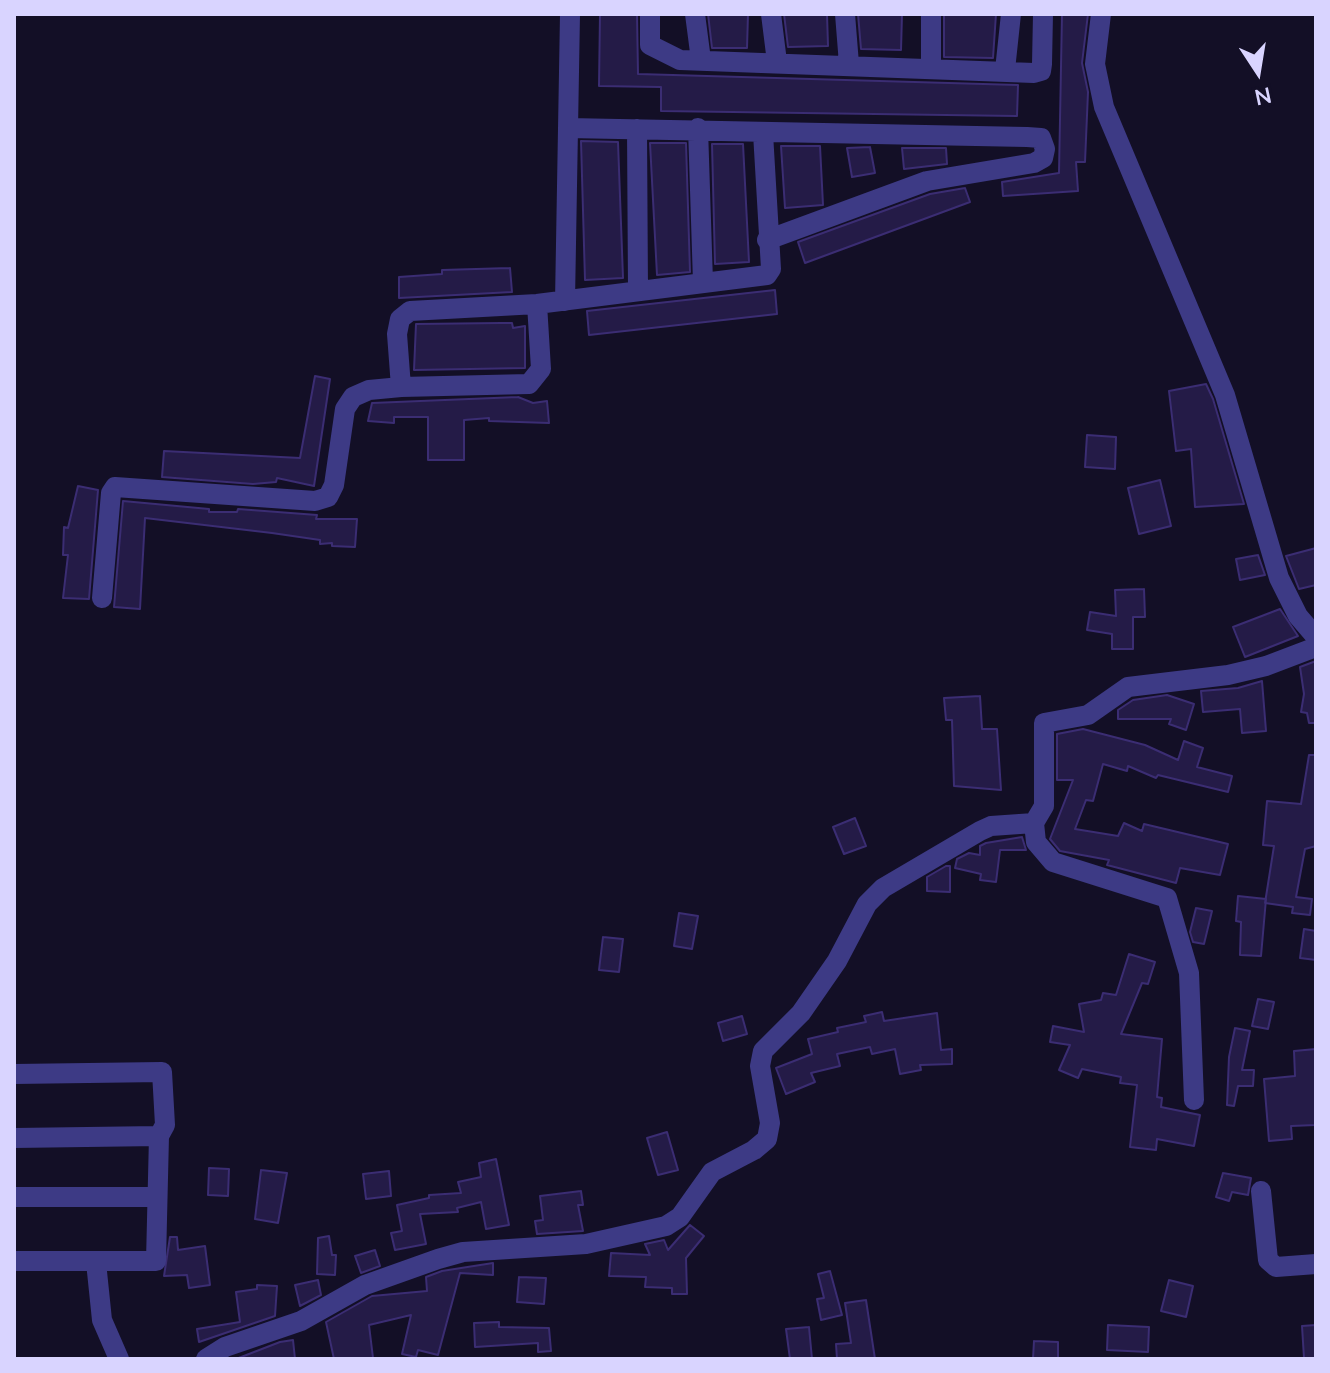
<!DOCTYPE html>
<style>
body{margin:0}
#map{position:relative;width:1330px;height:1373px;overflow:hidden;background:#130f26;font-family:"Nunito Sans",sans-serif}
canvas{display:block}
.frame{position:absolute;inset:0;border:16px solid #d9d4ff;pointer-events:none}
.north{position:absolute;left:1218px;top:32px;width:80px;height:80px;-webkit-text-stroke:6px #130f26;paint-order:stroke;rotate:168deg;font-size:22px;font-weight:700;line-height:32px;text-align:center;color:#d9d4ff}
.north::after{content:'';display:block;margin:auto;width:28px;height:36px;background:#d9d4ff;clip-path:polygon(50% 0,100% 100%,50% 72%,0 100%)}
</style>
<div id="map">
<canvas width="1330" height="1373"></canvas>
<div class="frame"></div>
<div class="north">N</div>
</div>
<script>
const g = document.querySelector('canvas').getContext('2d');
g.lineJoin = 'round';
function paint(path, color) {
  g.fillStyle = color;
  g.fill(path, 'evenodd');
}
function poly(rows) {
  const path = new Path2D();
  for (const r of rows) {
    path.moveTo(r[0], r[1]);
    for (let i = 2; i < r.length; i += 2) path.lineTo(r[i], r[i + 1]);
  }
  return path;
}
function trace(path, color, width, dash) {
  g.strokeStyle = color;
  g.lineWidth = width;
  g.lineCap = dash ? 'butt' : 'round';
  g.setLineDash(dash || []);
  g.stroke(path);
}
const building = poly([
 [600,14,637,14,638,74,1018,85,1017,116,661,111,661,87,599,86,600,14],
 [708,14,748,14,747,48,712,48,708,14],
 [784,14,827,14,828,46,788,47,784,14],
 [858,14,902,14,901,50,861,49,858,14],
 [944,14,996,14,993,58,944,57,944,14],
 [1062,14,1088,14,1082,63,1088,92,1085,162,1076,162,1078,191,1003,196,1002,182,1059,173,1062,14],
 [581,141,618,142,623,278,585,280,581,141],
 [650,143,686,143,690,272,657,275,650,143],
 [712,144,743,144,749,262,715,264,712,144],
 [781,146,820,146,823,205,785,208,781,146],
 [870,147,875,173,852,177,847,148,870,147],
 [902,148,946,148,947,164,904,169,902,148],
 [965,188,970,202,805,263,798,242,930,194,965,188],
 [510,268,512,292,399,298,399,277,442,274,442,270,510,268],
 [775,290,777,314,589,335,587,311,775,290],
 [501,323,512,323,513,328,525,326,525,368,414,370,416,324,501,323],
 [315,376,330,379,314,486,277,478,276,482,253,484,162,477,164,451,300,458,315,376],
 [1206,384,1213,399,1244,504,1195,507,1191,449,1176,451,1169,391,1206,384],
 [518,397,533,403,547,401,549,423,489,421,489,418,464,420,464,460,428,460,428,417,394,417,394,423,368,421,372,403,518,397],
 [1087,435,1116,437,1115,469,1085,467,1087,435],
 [1160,480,1171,526,1139,534,1128,488,1160,480],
 [78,486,98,490,89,599,63,598,68,555,63,555,64,527,68,528,78,486],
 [123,501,209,509,209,512,237,512,238,509,317,515,316,519,357,519,355,547,332,546,332,543,320,544,320,540,272,533,145,518,140,609,114,607,123,501],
 [1316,548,1316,585,1299,589,1286,556,1316,548],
 [1258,555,1265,575,1240,580,1236,559,1258,555],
 [1144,589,1145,617,1133,617,1133,649,1112,649,1112,634,1087,630,1090,612,1116,616,1115,590,1144,589],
 [1280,609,1298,636,1245,657,1233,627,1280,609],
 [1316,661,1316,723,1309,723,1307,713,1301,712,1304,694,1300,667,1316,661],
 [1262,681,1266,731,1242,733,1240,709,1203,712,1201,691,1238,688,1262,681],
 [1167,695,1194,704,1186,730,1169,724,1171,719,1118,719,1118,710,1133,700,1167,695],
 [980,696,982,729,997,729,1001,790,954,786,952,720,946,720,944,698,980,696],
 [1083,729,1145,745,1178,760,1184,741,1203,748,1197,767,1232,776,1228,792,1158,775,1156,778,1128,766,1127,771,1103,764,1093,801,1086,800,1075,829,1118,836,1124,823,1142,831,1144,824,1228,844,1220,875,1180,868,1176,883,1107,865,1109,860,1060,851,1050,839,1073,780,1057,780,1057,734,1083,729],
 [1309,755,1316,755,1316,846,1305,849,1296,897,1312,899,1310,915,1292,913,1293,907,1265,903,1274,846,1263,845,1267,801,1301,804,1309,755],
 [855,818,866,846,844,854,833,827,855,818],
 [1022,837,1026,850,1000,850,996,882,980,880,981,874,955,868,957,859,969,853,980,855,980,846,986,843,1022,837],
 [946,866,950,866,950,892,927,891,927,877,946,866],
 [1238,896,1266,899,1261,956,1240,955,1241,922,1236,921,1238,896],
 [1196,908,1212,911,1204,944,1193,942,1190,932,1196,908],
 [679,913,698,916,692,949,674,946,679,913],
 [1304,929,1316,931,1316,960,1300,958,1304,929],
 [603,937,623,939,619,972,599,970,603,937],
 [1129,954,1155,962,1148,984,1142,983,1121,1034,1162,1039,1157,1097,1162,1098,1161,1107,1200,1115,1194,1146,1157,1139,1156,1150,1130,1147,1137,1085,1120,1083,1121,1077,1082,1069,1078,1078,1059,1070,1070,1045,1050,1042,1053,1026,1084,1032,1079,1004,1101,1000,1103,993,1116,995,1129,954],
 [1258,999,1274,1002,1268,1029,1252,1026,1258,999],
 [882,1012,884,1021,937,1013,941,1050,952,1049,952,1064,920,1065,921,1070,900,1074,895,1049,872,1054,870,1047,837,1054,840,1066,811,1073,815,1082,786,1094,776,1068,812,1054,808,1039,838,1032,837,1028,866,1022,864,1016,882,1012],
 [742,1016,747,1034,723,1041,718,1023,742,1016],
 [1235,1028,1250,1031,1242,1070,1254,1070,1253,1086,1238,1086,1234,1106,1227,1105,1229,1057,1235,1028],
 [1316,1049,1316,1125,1291,1126,1292,1139,1269,1141,1264,1079,1295,1076,1294,1051,1316,1049],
 [667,1132,678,1170,658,1175,647,1138,667,1132],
 [496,1159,509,1225,486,1229,481,1202,457,1208,458,1212,420,1214,426,1244,395,1250,391,1233,402,1231,397,1205,429,1198,429,1195,461,1193,458,1182,481,1177,479,1163,496,1159],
 [209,1168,229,1169,228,1196,208,1195,209,1168],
 [261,1170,287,1173,278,1223,255,1219,261,1170],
 [389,1171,391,1196,366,1199,363,1174,389,1171],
 [1223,1173,1251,1178,1248,1195,1232,1192,1229,1201,1216,1197,1223,1173],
 [581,1191,583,1205,578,1205,583,1231,537,1234,535,1221,543,1220,540,1196,581,1191],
 [690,1225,704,1236,686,1258,687,1294,672,1294,672,1288,645,1287,646,1277,609,1276,611,1253,650,1255,645,1244,664,1240,668,1250,690,1225],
 [329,1236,332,1255,336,1255,335,1275,317,1274,318,1238,329,1236],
 [170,1237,177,1237,178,1250,205,1246,210,1285,189,1288,187,1275,164,1276,170,1237],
 [375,1250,380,1266,361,1273,355,1256,375,1250],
 [493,1263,493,1275,460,1273,438,1355,418,1350,416,1357,402,1354,411,1315,369,1325,373,1358,334,1359,326,1322,372,1296,427,1291,426,1277,442,1271,493,1263],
 [830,1271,842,1315,821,1320,817,1299,824,1298,818,1274,830,1271],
 [519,1277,546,1278,544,1304,517,1302,519,1277],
 [318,1280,321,1295,300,1306,295,1285,318,1280],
 [1169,1280,1193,1286,1186,1317,1161,1311,1169,1280],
 [257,1285,277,1286,275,1316,199,1342,197,1329,240,1322,236,1292,257,1289,257,1285],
 [866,1300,875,1359,837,1359,836,1344,851,1343,845,1303,866,1300],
 [499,1322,499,1327,549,1328,551,1351,538,1352,538,1343,475,1347,474,1323,499,1322],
 [1108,1325,1149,1327,1148,1352,1107,1350,1108,1325],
 [1316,1325,1316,1358,1304,1358,1302,1326,1316,1325],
 [809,1327,812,1359,790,1359,786,1329,809,1327],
 [293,1340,295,1359,236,1359,280,1342,293,1340],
 [1034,1341,1058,1342,1058,1359,1033,1359,1034,1341]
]);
const minor = poly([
 [650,14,650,45,680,60,1034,73,1041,71,1042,64,1043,14],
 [695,14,701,60],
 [771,14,777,62],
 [845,14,849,64],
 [931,14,931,69],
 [1101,14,1095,64,1104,107,1225,395,1279,578,1298,616,1316,637],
 [1005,70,1011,14],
 [568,128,1027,137,1041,138,1045,149,1043,158,1034,163,927,181,767,240],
 [698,128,703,282],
 [637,129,638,291],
 [565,301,570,14],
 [401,387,397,334,400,319,410,311,537,304,767,275,771,269,763,133],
 [102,598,111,493,115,487,315,501,328,497,334,485,345,409,353,397,369,390,401,387,529,384,541,369,537,304],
 [1034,823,1036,842,1053,862,1167,898,1189,973,1194,1100],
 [14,1074,162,1072,165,1125,159,1136,156,1261,14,1261],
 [14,1138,159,1136],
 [1261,1191,1268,1260,1276,1267,1316,1264],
 [14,1197,157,1197],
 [96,1262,102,1320,119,1359],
 [206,1359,225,1347,301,1321,365,1285,438,1259,463,1252,586,1244,666,1226,680,1217,712,1172,754,1150,767,1139,770,1123,760,1066,763,1051,801,1013,837,961,867,904,883,888,980,831,991,826,1034,823,1044,806,1044,723,1088,715,1128,687,1228,675,1266,666,1316,647]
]);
paint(building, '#241b47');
trace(building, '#3b2d73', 2);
trace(minor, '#3d3a85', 20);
</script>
